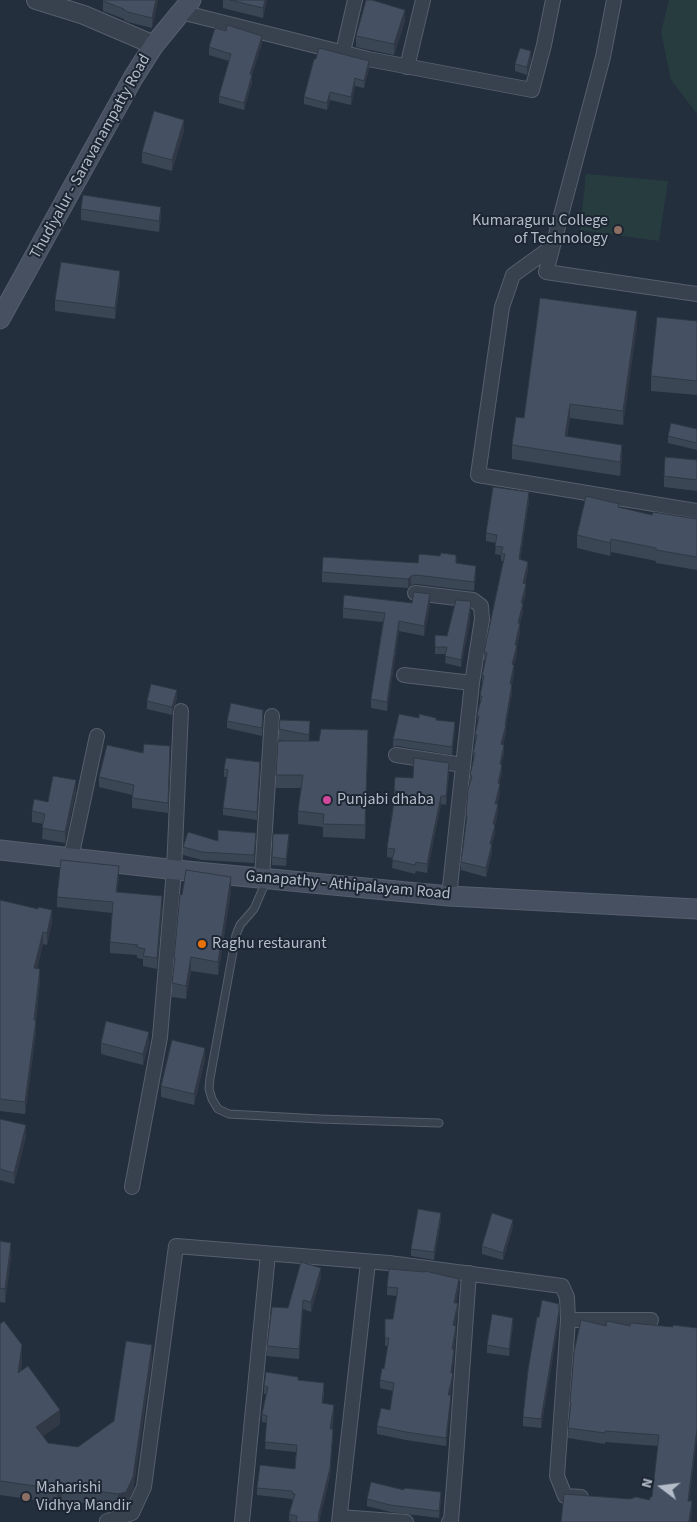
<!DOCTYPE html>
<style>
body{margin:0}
#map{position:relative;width:697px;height:1522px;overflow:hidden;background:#242f3e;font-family:"Source Sans 3",sans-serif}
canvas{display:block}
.north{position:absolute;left:637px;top:1462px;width:50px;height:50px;-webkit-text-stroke:4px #1d2633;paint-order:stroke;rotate:285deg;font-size:14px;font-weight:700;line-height:20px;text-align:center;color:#b4bcc9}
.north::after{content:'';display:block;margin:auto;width:18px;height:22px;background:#b4bcc9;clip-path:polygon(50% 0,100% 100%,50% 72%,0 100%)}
</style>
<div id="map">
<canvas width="697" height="1522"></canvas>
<div class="north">N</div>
</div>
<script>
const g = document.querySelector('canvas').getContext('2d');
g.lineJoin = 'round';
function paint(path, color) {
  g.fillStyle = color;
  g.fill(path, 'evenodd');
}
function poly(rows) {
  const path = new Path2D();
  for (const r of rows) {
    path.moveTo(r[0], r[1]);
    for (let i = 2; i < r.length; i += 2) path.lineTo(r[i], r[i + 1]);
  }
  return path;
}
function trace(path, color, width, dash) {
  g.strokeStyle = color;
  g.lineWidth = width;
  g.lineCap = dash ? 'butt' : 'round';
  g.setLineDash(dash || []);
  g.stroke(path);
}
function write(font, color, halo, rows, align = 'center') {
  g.font = font + ' "Source Sans 3",sans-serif';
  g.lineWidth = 4;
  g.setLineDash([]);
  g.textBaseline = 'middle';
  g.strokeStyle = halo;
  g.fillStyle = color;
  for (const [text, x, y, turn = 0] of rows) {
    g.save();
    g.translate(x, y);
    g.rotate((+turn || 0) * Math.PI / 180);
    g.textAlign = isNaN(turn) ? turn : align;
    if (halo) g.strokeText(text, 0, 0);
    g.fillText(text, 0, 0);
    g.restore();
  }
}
const green = poly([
 [669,0,697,0,697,114,671,80,661,32],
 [586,174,668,181,659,241,580,230]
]);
const service = poly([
 [267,879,254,909,240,925,236,935,210,1078,209,1089,212,1099,218,1109,229,1114,320,1119,439,1123]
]);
const minor = poly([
 [614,0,603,57,546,272,697,294],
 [181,12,368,59,532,90,544,45,553,0],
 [343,52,355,0],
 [407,67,423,0],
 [552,247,513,275,502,307,478,475,697,511],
 [415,593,473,600,481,606,482,619,472,683,449,896],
 [404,675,472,683],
 [396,755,463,765],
 [71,858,97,736],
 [262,878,272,716],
 [132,1187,160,1037,174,870,181,711],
 [568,1320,651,1320],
 [340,1517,406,1522],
 [107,1521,132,1513,144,1487,176,1246,389,1263,562,1286,567,1297,568,1320,557,1476,565,1496,581,1497],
 [242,1522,268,1254],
 [339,1522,368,1262],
 [449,1522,451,1521,456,1458,469,1273]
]);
const tertiary = poly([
 [36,0,84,15,154,45]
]);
const secondary = poly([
 [0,319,133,78,154,45,191,0],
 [0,850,186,871,449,896,697,909]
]);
const wall = poly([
 [103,0,158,0,152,28,128,22,124,20,124,19,103,11],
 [223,0,267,0,263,18,223,8],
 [405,21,394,55,356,47,356,36],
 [262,43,252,75,252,82,244,110,219,103,219,96,229,61,209,55,209,47],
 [531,59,527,75,515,71,515,64],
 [369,68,364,88,355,86,351,105,330,100,327,110,304,104,304,97],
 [184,131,172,171,142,163,142,152],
 [81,209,161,218,159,232,81,220],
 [120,282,115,319,55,311,55,300],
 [697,321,697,395,651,391,651,376],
 [637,325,623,425,570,418,567,436,622,458,620,476,512,459,512,445,524,418],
 [697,429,697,450,668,443,668,436],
 [697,460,697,491,664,487,664,476],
 [529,501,520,560,528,570,525,584,526,592,523,603,523,612,520,623,520,632,517,645,517,653,514,664,514,673,512,684,512,693,506,725,506,733,503,744,504,753,501,765,502,773,499,784,500,792,497,804,498,812,495,825,495,833,492,844,492,852,486,877,461,870,461,862,466,824,466,816,470,782,470,775,473,761,473,753,475,743,475,735,478,723,477,715,480,704,480,696,482,684,482,676,486,661,484,660,484,652,503,561,501,561,501,555,495,554,496,543,486,541,486,533],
 [619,507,652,515,697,519,697,570,656,563,656,561,611,552,610,556,577,548,577,535],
 [418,563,456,563,476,575,474,591,416,584,411,585,408,588,322,582,322,572],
 [412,603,430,604,424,636,399,631,387,711,371,708,371,699,383,622,343,618,343,608],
 [471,610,461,667,445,663,446,654,435,654,435,635,447,636],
 [177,698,172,715,147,709,147,701],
 [263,717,262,736,227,728,227,721],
 [419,718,436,720,455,729,452,755,397,746,393,747,393,740],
 [310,721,309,741,368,743,365,839,323,837,323,827,298,824,298,811,302,788,276,788,276,775,286,741,279,740,279,729],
 [143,753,170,757,168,813,132,808,132,795,99,787,99,777],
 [224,769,260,770,257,820,223,815,223,808,227,777,224,777],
 [449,772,446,805,441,804,427,873,416,871,415,874,392,868,393,858,387,857,387,848,394,799,394,790,413,778],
 [76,791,65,843,42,839,43,824,32,822,32,811],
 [256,840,254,863,202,860,183,855,183,847,218,841],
 [289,842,286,866,272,865,272,857],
 [119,877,117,892,162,907,157,969,143,966,143,959,137,958,137,955,110,953,110,942,112,913,57,907,57,897],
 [231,891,218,975,191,971,186,999,172,997,172,983,174,967,174,958,182,895],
 [0,900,52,922,47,945,43,944,37,969,40,981,36,1020,36,1032,25,1114,0,1111],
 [101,1043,149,1043,143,1065,101,1054],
 [205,1059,194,1105,161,1097,161,1086],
 [0,1119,26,1136,14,1184,0,1180],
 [441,1220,434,1260,411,1256,411,1249],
 [513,1227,503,1260,482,1254,482,1246],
 [0,1241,11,1257,5,1303,0,1302],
 [321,1277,311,1312,303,1309,299,1359,267,1356,267,1346,288,1308],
 [387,1287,459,1287,456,1303,458,1311,455,1326,456,1334,454,1349,454,1357,452,1373,452,1386,450,1395,451,1403,446,1446,406,1440,377,1434,377,1426,390,1410,393,1391,380,1388,380,1380,384,1369,388,1346,385,1346,385,1319,393,1319,397,1296,387,1295],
 [539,1317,559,1320,541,1428,523,1426,523,1417],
 [607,1321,689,1501,692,1512,630,1499,650,1500,652,1497,658,1446,605,1442,605,1444,568,1438,570,1402,606,1326],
 [0,1324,22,1360,21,1371,60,1424,43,1436,48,1443,78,1447,114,1421,152,1359,133,1491,126,1506,118,1508,62,1500,57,1503,0,1495],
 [513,1325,509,1356,487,1353,487,1345],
 [298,1380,324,1390,323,1403,334,1412,332,1429,333,1436,330,1476,319,1522,292,1522,289,1521,289,1514,293,1501,292,1499,257,1495,257,1488,295,1469,296,1452,265,1449,267,1423,262,1422,262,1414,266,1394,264,1394,264,1386],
 [367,1499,441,1500,439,1518,390,1512,367,1506]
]);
const shadedWall = poly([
 [156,0,158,0,152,28,152,18],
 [265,0,267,0,263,18,263,8],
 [405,10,405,21,394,55,394,44],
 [262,36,262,43,252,75,252,82,244,110,244,103,250,74],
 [531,51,531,59,527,75,527,67],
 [369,61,369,68,364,88,364,81],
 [355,78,355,86,351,105,351,97],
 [330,92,330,100,327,110,327,103],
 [184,120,184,131,172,171,172,160],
 [161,207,161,218,159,232,159,221],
 [120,271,120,282,115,319,115,308],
 [637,311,637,325,623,425,623,411],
 [570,404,570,418,565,449,565,436],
 [622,445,622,458,620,476,620,462],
 [529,492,529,501,519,568,519,559],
 [611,539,611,552,610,556,610,543],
 [528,562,528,570,523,591,523,583],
 [476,566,476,575,474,591,474,582],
 [411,576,411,585,408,588,408,579],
 [526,584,526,592,521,611,521,603],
 [430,594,430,604,424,636,424,626],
 [471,603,470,623,461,667,461,660],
 [523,603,523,612,518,631,518,623],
 [399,621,399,631,387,711,387,702],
 [520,623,520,632,517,645,517,653,512,672,512,664],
 [514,665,514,673,510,692,510,684],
 [512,684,512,693,506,727,506,725,506,733,501,752,501,744],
 [177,690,177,698,172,715,172,707],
 [455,722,455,729,452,755,452,747],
 [368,730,368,743,365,839,365,825],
 [504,745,504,753,500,772,500,764],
 [449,763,449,772,446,805,446,796],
 [502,765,502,773,498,792,498,783],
 [76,780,76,791,65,843,65,832],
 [500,784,500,792,495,812,495,804],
 [441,796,441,804,427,873,427,864],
 [498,804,498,812,494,828,495,825,495,833,492,844,492,852,486,877,486,868,493,824],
 [289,834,289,842,286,866,286,859],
 [119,866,119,877,116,903,116,892],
 [231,877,231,891,218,975,218,962],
 [162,896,162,907,157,969,157,958],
 [52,910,52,922,47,945,47,933],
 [43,932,43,944,34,980,34,968],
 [191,957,191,971,186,999,186,986],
 [40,969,40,981,36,1020,36,1032,25,1114,25,1102],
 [149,1032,149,1043,143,1065,143,1054],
 [205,1048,205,1059,194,1105,194,1094],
 [26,1125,26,1136,14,1184,14,1173],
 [441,1213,441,1220,434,1260,434,1252],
 [513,1220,513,1227,503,1260,503,1253],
 [11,1243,11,1257,5,1303,5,1289],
 [321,1268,321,1277,311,1312,311,1302],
 [459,1279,459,1287,454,1311,454,1303],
 [303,1300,303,1309,299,1359,299,1349],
 [458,1303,458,1311,453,1333,453,1325],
 [559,1311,559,1320,541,1428,541,1419],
 [513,1318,513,1325,509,1356,509,1349],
 [456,1326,456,1334,452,1357,452,1349],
 [22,1345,22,1360,18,1387,18,1373],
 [152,1345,152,1359,133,1491,126,1506,118,1508,118,1494],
 [454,1349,454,1357,451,1381,451,1373],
 [453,1373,452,1386,448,1403,448,1395],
 [451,1395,451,1403,446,1446,446,1438],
 [334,1405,334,1412,330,1436,330,1429],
 [60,1410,60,1424,36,1441,36,1427],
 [333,1429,330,1476,319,1522,318,1522],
 [697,1429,697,1440,688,1512,688,1501],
 [62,1486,62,1500,57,1503,57,1489],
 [441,1492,441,1500,439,1518,439,1511],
 [692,1501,692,1512,691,1522,689,1522]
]);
const building = poly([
 [103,0,156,0,152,18,128,12,124,10,124,9,103,1,103,0],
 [230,0,265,0,263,8,230,0],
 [366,0,372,0,405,10,394,44,356,36,366,0],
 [227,25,262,36,250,74,252,75,244,103,219,96,231,54,209,47,215,28,226,31,227,25],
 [319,48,369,61,364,81,355,78,351,97,330,92,327,103,304,97,314,59,316,59,319,48],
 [520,48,531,51,527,67,515,64,520,48],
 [154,111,184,120,172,160,142,152,154,111],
 [83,195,161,207,159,221,81,209,83,195],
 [61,262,120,271,115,308,55,300,61,262],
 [540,298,637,311,623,411,570,404,565,436,622,445,620,462,512,445,516,417,524,418,540,298],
 [657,317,697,321,697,381,651,376,657,317],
 [671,423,697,429,697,443,668,436,671,423],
 [665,457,697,460,697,480,664,476,665,457],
 [493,487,529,492,519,559,528,562,523,583,526,584,521,603,523,603,518,623,520,623,515,645,517,645,512,664,514,665,510,684,512,684,505,725,506,725,501,744,504,745,500,764,502,765,498,783,500,784,495,804,498,804,493,824,495,825,490,844,492,844,486,868,461,862,467,816,466,816,468,790,472,776,470,775,475,753,473,753,477,735,475,735,479,716,477,715,482,696,480,696,484,676,482,676,487,653,484,652,505,554,501,553,503,547,495,546,497,535,486,533,493,487],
 [586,496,619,504,618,507,652,515,653,512,697,519,697,557,656,550,656,548,611,539,610,543,577,535,586,496],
 [441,553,456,555,456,563,476,566,474,582,416,575,411,576,408,579,322,572,323,557,418,563,419,554,440,556,441,553],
 [414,592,430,594,424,626,399,621,387,702,371,699,385,613,343,608,344,595,412,603,414,592],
 [456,600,470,601,471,603,461,660,445,656,447,647,435,647,435,635,447,636,456,600],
 [151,684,177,690,172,707,147,701,151,684],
 [231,703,263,710,262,728,227,721,231,703],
 [399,714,419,718,419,714,436,718,436,720,455,722,452,747,397,739,393,740,399,714],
 [280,720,310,721,309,735,279,729,280,720],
 [321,729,368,730,365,825,323,824,324,814,298,811,303,775,276,775,278,741,319,741,321,729],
 [144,744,170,746,168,803,132,798,134,785,99,777,107,745,143,753,144,744],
 [226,758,260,762,257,812,223,808,228,770,224,769,226,758],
 [414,758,449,763,446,796,441,796,427,864,416,862,415,865,392,860,395,849,387,848,396,790,394,790,395,777,413,778,414,758],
 [53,776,76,780,65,832,42,828,45,814,32,811,34,799,48,802,53,776],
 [218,830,256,833,254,855,202,852,183,847,188,832,218,841,218,830],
 [273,834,289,834,286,859,272,857,273,834],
 [61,860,119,866,116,892,162,896,157,958,143,956,145,949,137,947,138,945,110,942,113,902,57,897,61,860],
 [186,870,231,877,218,962,191,957,186,986,172,983,175,958,174,958,180,894,182,895,186,870],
 [0,900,38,909,38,907,52,910,47,933,43,932,34,968,40,969,34,1020,36,1020,25,1102,0,1099,0,900],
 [106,1021,149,1032,143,1054,101,1043,106,1021],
 [172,1040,205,1048,194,1094,161,1086,172,1040],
 [0,1119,26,1125,14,1173,0,1169,0,1119],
 [418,1209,441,1213,434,1252,411,1249,418,1209],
 [492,1213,513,1220,503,1253,482,1246,492,1213],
 [0,1241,11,1243,5,1289,0,1288,0,1241],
 [301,1262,321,1268,311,1302,303,1300,299,1349,267,1346,272,1307,288,1308,301,1262],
 [389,1269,425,1272,425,1271,459,1279,454,1303,458,1303,453,1325,456,1326,452,1349,454,1349,451,1373,453,1373,452,1378,448,1395,451,1395,446,1438,406,1432,377,1426,381,1408,390,1410,394,1383,380,1380,382,1368,384,1369,389,1338,385,1338,385,1319,393,1319,398,1288,387,1287,389,1269],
 [542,1300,559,1304,559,1311,541,1419,523,1417,528,1370,537,1317,539,1317,542,1300],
 [492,1314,513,1318,509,1349,487,1345,492,1314],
 [581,1320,606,1326,607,1321,630,1326,631,1323,673,1327,673,1325,697,1328,697,1429,688,1501,692,1501,689,1522,561,1522,564,1494,630,1499,636,1497,650,1500,650,1497,652,1497,659,1435,605,1431,605,1433,568,1428,571,1403,570,1402,574,1352,581,1320],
 [4,1321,22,1345,18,1373,28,1366,60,1410,36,1427,48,1443,78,1447,114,1421,126,1341,152,1345,133,1477,126,1492,118,1494,62,1486,57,1489,0,1481,0,1324,4,1321],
 [266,1372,298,1377,298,1380,324,1383,322,1403,334,1405,330,1429,333,1429,330,1468,319,1513,318,1522,296,1522,297,1516,289,1514,295,1494,292,1493,292,1491,257,1488,260,1465,295,1469,297,1445,265,1442,267,1416,262,1414,268,1387,264,1386,266,1372],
 [371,1482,404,1490,404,1488,441,1492,439,1511,390,1505,367,1499,371,1482]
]);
const markers = [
 [618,230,5,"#8d6e63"],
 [327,800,5,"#d1479c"],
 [202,944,5,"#e8710a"],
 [26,1497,5,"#8d6e63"]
];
const streetNames = [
 ["Thudiyalur - Saravanampatty Road",91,157,-61],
 ["Ganapathy - Athipalayam Road",348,886,5]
];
const poiNames = [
 ["Kumaraguru College",608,221,"right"],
 ["of Technology",608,239,"right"],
 ["Punjabi dhaba",337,800],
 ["Raghu restaurant",212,944],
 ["Maharishi",36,1488],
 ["Vidhya Mandir",36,1506]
];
paint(green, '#263c3f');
trace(service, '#565f6c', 9);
trace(minor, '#565f6c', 16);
trace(tertiary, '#565f6c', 20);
trace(secondary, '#565f6c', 21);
trace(service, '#38414e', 7);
trace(minor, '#38414e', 14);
trace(tertiary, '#38414e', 18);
trace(secondary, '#465061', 19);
paint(wall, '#3b4654');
paint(shadedWall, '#303945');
paint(building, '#455162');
trace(building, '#303945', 1);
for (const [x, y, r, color] of markers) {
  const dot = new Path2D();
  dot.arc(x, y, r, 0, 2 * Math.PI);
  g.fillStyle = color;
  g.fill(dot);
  trace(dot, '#1d2633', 2);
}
write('16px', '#b4bcc9', '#1d2633', streetNames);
write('16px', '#b4bcc9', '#1d2633', poiNames, 'left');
</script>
